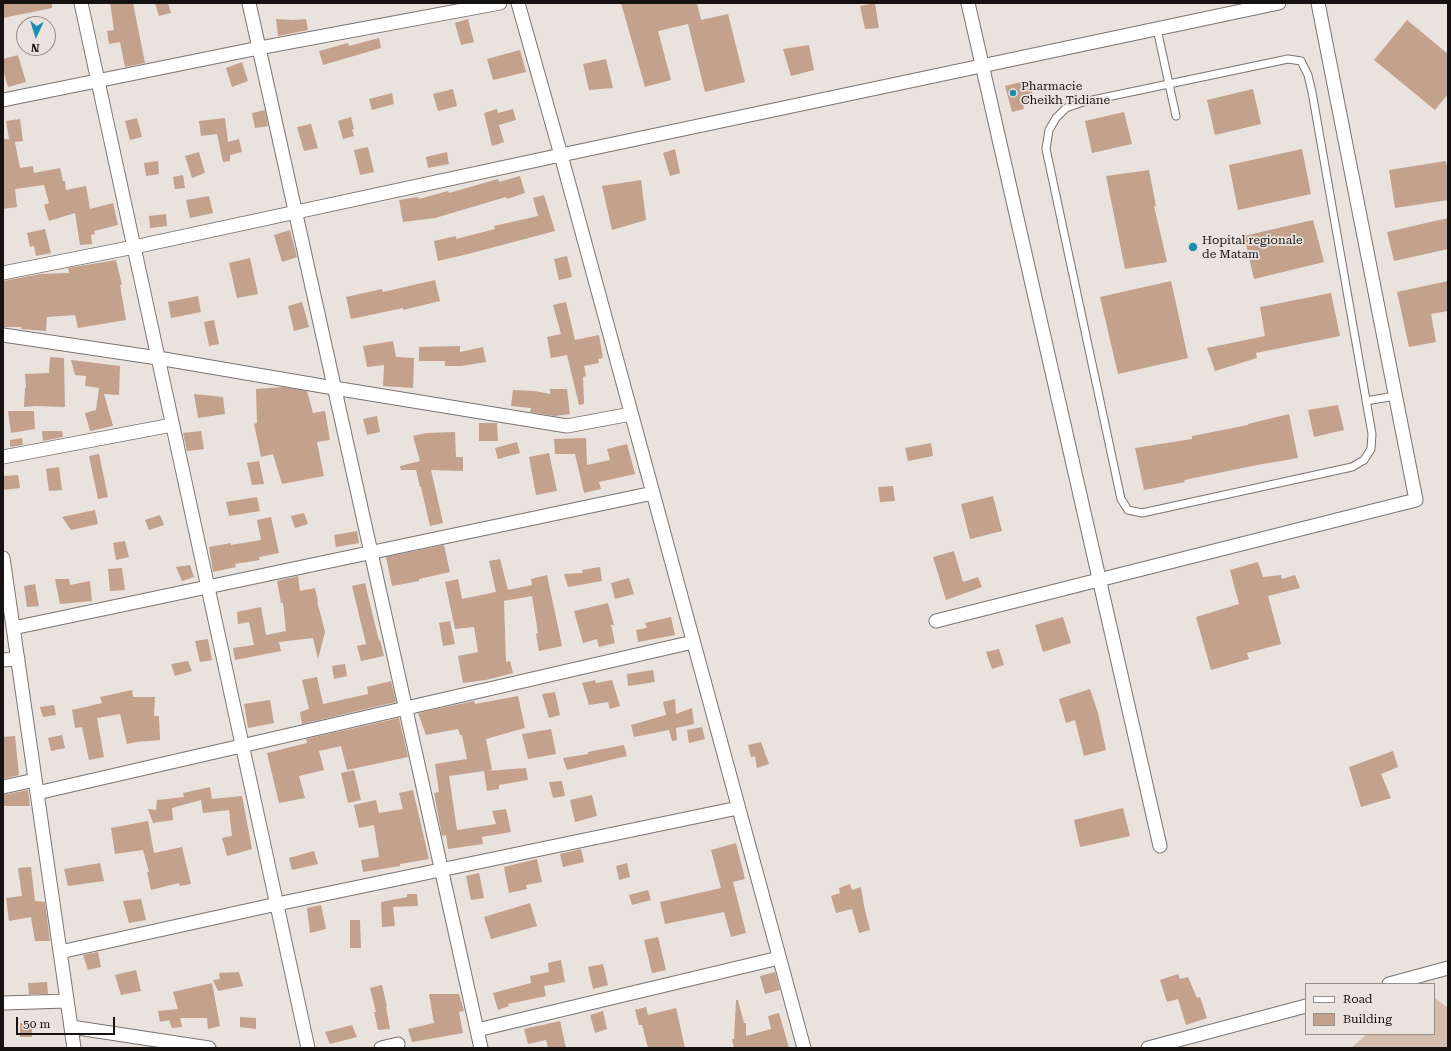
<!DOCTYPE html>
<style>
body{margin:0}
#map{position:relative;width:1451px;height:1051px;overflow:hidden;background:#e9e2dd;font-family:"Roboto Serif",serif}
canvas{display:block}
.frame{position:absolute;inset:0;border:4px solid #151211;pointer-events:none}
.legend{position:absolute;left:1305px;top:983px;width:130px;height:52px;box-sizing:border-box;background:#e9e2dd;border:1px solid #948f8b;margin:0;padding:5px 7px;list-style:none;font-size:12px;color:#151211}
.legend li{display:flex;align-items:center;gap:8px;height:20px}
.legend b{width:20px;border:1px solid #948f8b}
.north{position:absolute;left:16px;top:16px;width:40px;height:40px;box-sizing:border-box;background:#e9e2dd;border:1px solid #948f8b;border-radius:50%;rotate:184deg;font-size:11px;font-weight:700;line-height:16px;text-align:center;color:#151211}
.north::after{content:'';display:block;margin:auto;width:14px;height:18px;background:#1f8cb2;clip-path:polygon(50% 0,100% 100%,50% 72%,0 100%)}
.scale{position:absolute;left:16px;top:1017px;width:99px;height:18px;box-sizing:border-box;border:2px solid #151211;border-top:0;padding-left:5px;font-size:12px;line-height:14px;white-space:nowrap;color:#151211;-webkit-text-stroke:3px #e9e2dd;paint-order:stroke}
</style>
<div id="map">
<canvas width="1451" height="1051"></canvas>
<div class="frame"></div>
<ul class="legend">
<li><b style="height:5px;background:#fff"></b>Road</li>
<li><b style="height:11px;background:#c3a18c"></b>Building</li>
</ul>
<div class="north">N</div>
<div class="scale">50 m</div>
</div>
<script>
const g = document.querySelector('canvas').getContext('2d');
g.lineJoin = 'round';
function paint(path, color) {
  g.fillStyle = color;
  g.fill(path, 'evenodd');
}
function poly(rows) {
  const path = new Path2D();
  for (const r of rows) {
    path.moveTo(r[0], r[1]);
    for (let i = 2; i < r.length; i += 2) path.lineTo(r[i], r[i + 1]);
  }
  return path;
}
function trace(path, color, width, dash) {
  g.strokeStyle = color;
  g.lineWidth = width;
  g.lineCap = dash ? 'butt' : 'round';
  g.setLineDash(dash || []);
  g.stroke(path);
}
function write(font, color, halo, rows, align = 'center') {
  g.font = font + ' "Roboto Serif",serif';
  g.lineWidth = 3.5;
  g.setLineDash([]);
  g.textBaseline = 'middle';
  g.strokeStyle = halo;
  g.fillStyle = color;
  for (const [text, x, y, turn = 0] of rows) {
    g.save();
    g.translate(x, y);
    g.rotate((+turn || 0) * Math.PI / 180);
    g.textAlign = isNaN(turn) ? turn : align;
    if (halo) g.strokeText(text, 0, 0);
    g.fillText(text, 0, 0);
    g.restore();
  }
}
const green = poly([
 [1434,997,1448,1008,1448,1048,1351,1048,1367,1034,1434,1034]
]);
const building = poly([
 [3,3,52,3,52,8,3,18],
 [110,3,133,3,145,63,125,67,120,42,109,44,107,31,114,30],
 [155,3,168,3,171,13,159,16],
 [621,3,697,3,701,20,728,14,745,82,705,92,688,24,658,31,671,80,645,87],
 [875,3,879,28,865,29,860,6],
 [276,19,292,20,306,19,308,30,278,36],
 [468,19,474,42,461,45,455,23],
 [1407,20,1448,54,1448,94,1435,110,1374,60],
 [379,38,381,48,323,65,319,51,348,43,349,46],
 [809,45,814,70,791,76,783,49],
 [520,50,526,72,493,80,487,59],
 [18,55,26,82,8,87,3,70,3,59],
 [606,59,613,88,589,90,583,64],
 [242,62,248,81,232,87,226,68],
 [1029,80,1035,102,1023,105,1024,109,1012,112,1005,86],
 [453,89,457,106,438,111,433,94],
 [1253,89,1261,124,1215,135,1207,100],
 [392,93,394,104,372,110,369,99],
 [497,109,498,113,513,109,516,120,499,125,504,142,492,146,484,113],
 [265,110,268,126,255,128,252,113],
 [1124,112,1132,144,1092,153,1085,121],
 [351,117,354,129,352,130,354,136,343,139,338,121],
 [137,118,142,137,130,140,125,121],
 [225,118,228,142,239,139,242,152,230,155,230,161,223,162,217,134,201,136,199,121],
 [20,119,23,141,15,142,20,168,33,166,34,173,60,168,63,181,65,181,66,190,86,186,90,209,113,203,118,225,94,231,95,234,91,235,92,244,80,245,75,213,49,221,44,205,49,203,44,185,15,189,17,207,3,209,3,139,9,139,6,121],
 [311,124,318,148,304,151,297,127],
 [368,147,374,172,360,175,354,150],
 [675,149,680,173,670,176,663,153],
 [1302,149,1311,194,1238,210,1229,165],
 [199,152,205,173,192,178,185,156],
 [447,152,449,164,428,168,426,157],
 [158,161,159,174,146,176,144,163],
 [1446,161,1448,174,1448,200,1395,208,1389,170],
 [1149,170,1156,206,1154,206,1167,262,1125,269,1106,176],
 [183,175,185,188,175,189,173,177],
 [520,176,525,193,507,199,506,197,435,218,403,222,399,200,418,197,419,199,448,191,449,193,498,179,499,182],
 [641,180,646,220,612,230,602,186],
 [544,195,555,231,468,254,438,261,434,241,456,236,456,239,495,229,494,226,538,216,533,198],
 [209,196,213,213,190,218,186,200],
 [166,214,167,226,150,228,149,216],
 [1448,218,1448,249,1394,261,1387,232],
 [1313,220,1324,262,1254,279,1244,236],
 [45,229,51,253,36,256,34,246,30,247,27,233],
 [290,230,297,257,282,262,274,235],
 [567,256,572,277,559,280,554,259],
 [250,258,258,294,237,298,229,263],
 [116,260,122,285,120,285,126,320,78,328,75,315,47,317,46,331,21,329,21,327,3,327,3,281,41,274,69,273,68,268],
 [435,280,440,301,403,310,403,308,351,319,346,297,382,289,383,292],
 [1171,281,1188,358,1118,374,1100,297],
 [1448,281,1448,311,1431,314,1436,342,1409,347,1397,292],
 [1331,293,1340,336,1256,353,1257,358,1215,371,1207,348,1265,336,1260,307],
 [198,296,201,312,171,318,168,302],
 [302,302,309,327,294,331,288,306],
 [566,302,575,340,599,335,603,358,598,359,599,363,584,366,586,376,583,377,584,404,579,405,567,355,551,358,547,337,561,334,553,305],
 [214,320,219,344,209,346,204,322],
 [393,341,396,357,414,358,413,388,383,386,384,365,367,367,363,346],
 [460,346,460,352,483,347,486,362,461,366,445,366,445,361,419,361,419,347],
 [50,357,64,358,65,407,36,406,24,407,25,388,26,388,25,374,49,373],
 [71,360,120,366,119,395,104,394,113,426,90,431,85,413,96,410,99,388,85,386,86,376,75,375],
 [283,387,307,391,313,413,325,411,330,440,317,442,324,476,282,484,273,454,261,457,254,424,257,423,256,389],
 [550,389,567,389,570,414,555,416,530,412,531,408,511,406,513,390,534,391,550,394],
 [194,394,223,397,225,414,198,418],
 [1338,405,1344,430,1314,437,1308,410],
 [8,411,34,411,35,429,11,433],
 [1289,414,1298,458,1257,465,1184,480,1185,482,1144,490,1135,448,1192,439,1192,436,1248,425,1248,424],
 [377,416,380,432,367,435,363,419],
 [479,423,497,423,498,441,479,441],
 [42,431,62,431,63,437,43,441],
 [201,431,204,449,187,451,183,433],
 [455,432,456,457,463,457,463,471,431,470,443,523,430,526,421,487,420,487,416,470,401,470,400,466,420,461,413,436,426,433],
 [22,438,23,445,10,447,10,440],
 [586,438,587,465,610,460,607,449,627,444,635,474,599,482,601,489,584,493,575,454,555,454,554,439],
 [517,442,520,453,498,459,495,448],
 [931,443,933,456,908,461,905,448],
 [549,453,557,491,536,495,529,457],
 [99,454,108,497,98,499,89,456],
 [259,461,264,484,252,485,247,463],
 [59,467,62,490,49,491,46,469],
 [18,475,20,488,3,490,3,476],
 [893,486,895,501,880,502,878,487],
 [993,496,1002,531,970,539,961,504],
 [257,497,260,511,229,516,226,502],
 [95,510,98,524,71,530,62,517],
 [304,513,308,524,295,528,291,516],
 [160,515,164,525,149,530,145,520],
 [271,517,279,553,259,557,260,560,235,564,236,567,213,572,209,547,231,543,231,545,261,540,257,520],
 [357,531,359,543,336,547,334,535],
 [125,541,129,557,116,560,113,543],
 [444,545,450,572,419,579,419,581,392,586,386,557],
 [954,551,963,582,978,577,982,587,946,600,933,557],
 [500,559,508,590,532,585,531,579,547,575,562,646,539,651,536,634,538,633,532,596,504,601,506,662,510,661,513,673,486,680,463,683,458,656,478,652,474,627,455,629,445,582,458,579,462,599,496,592,489,561],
 [1258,562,1263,577,1281,575,1282,579,1295,575,1300,588,1268,596,1281,644,1247,653,1249,659,1211,670,1196,617,1239,604,1230,570],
 [190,565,194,577,182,581,176,567],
 [600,567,602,581,568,587,564,574,583,573,582,570],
 [122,568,125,590,110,591,108,569],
 [298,576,300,591,315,588,318,601,317,601,325,632,318,659,313,638,279,642,281,651,235,660,233,648,254,645,249,622,238,624,237,612,261,607,266,635,286,631,283,603,281,603,277,581],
 [629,578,634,594,615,599,611,583],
 [55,579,69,579,70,585,90,581,92,601,60,604],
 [365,583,379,641,380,640,384,656,361,661,357,646,366,644,352,586],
 [35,584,39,606,27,607,24,586],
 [608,603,614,625,611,625,615,643,599,647,597,639,583,643,574,611],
 [671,617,675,635,638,642,636,630,647,628,645,623],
 [1063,617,1071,643,1043,652,1035,625],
 [450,621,455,644,443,646,439,623],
 [208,639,212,660,200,662,195,641],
 [999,649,1004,665,992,669,986,652],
 [188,661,192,671,175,676,171,664],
 [345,664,347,676,334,679,332,666],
 [653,670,655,682,628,686,627,674],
 [317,677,323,704,368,694,367,687,391,681,396,702,302,724,300,712,309,709,302,680],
 [595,680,596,683,612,680,620,706,610,709,608,702,589,705,582,683],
 [1090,689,1098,713,1106,750,1084,756,1075,720,1066,723,1059,699],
 [132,690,133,697,155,697,154,716,159,716,160,740,136,742,127,744,120,714,97,718,104,757,89,760,82,727,75,728,72,710,102,703,100,697],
 [555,692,560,715,549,718,542,694],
 [518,696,525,728,486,739,492,770,487,771,526,768,528,780,499,785,499,789,487,791,484,771,449,776,457,830,496,824,492,811,506,809,511,832,482,837,483,844,448,849,446,835,442,836,438,815,434,793,439,792,435,764,467,759,462,735,460,735,458,729,426,735,418,713,474,701,475,704],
 [675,699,676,714,692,708,694,724,676,728,677,740,672,741,669,730,634,737,631,725,666,715,663,702],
 [270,700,274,723,248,728,244,704],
 [54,705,56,715,43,717,40,707],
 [399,718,408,757,347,770,341,746,319,751,324,770,299,776,305,798,279,803,267,753,307,743,306,739],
 [702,727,705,739,689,743,687,730],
 [551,729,556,754,528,759,522,734],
 [62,735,65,748,51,751,48,738],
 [15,736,19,775,3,779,3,737],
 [761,742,769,764,757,768,755,756,751,757,748,745],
 [624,745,627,756,567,770,563,758,588,754,588,752],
 [1393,751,1398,767,1381,774,1391,798,1361,807,1349,767],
 [354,770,361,800,348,803,341,773],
 [562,781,565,796,553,798,549,782],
 [210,787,212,799,242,796,252,849,227,856,222,838,232,836,229,810,203,813,201,800,172,808,173,820,153,823,148,809,156,810,157,800,184,797,183,793],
 [28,790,30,806,3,806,3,795],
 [413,790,429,859,400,864,400,866,363,872,361,860,379,857,374,825,359,828,354,805,376,800,379,813,403,809,399,793],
 [592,795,597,816,575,822,570,800],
 [1123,808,1130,836,1080,847,1074,820],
 [148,821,154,853,182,847,191,884,180,886,179,883,151,890,147,872,149,872,143,850,115,854,111,828],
 [736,843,745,879,733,882,746,933,731,937,724,912,665,924,660,902,721,888,711,850],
 [581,849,584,862,563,867,560,854],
 [314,851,318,864,292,870,289,858],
 [537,859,542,882,526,885,527,889,509,893,504,867],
 [100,863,104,881,68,886,64,869],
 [627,863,630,877,619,880,616,866],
 [31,867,35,901,45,902,50,941,35,941,31,917,9,921,6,898,22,896,18,868],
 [479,873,484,898,471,900,466,876],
 [850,884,852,890,861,887,864,906,870,930,859,933,852,909,836,913,831,896,840,893,839,888],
 [648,890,651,900,632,905,629,895],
 [407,894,417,894,418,906,393,907,395,926,382,927,381,902,407,897],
 [141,899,146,920,129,923,123,901],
 [530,903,537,926,491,939,484,917],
 [321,905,326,929,310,933,307,908],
 [350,920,360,920,361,948,350,948],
 [658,937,666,970,652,973,644,940],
 [98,952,101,967,88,970,83,955],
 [561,960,565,982,544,986,546,996,508,1004,509,1006,498,1010,493,993,531,983,530,976,549,972,548,963],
 [603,964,608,985,593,989,588,967],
 [136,970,141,991,121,995,115,975],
 [239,972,243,986,218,991,213,980,220,979,219,973],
 [775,972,780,990,765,994,760,976],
 [1178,974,1180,979,1188,977,1197,998,1200,997,1207,1018,1186,1025,1178,999,1167,1002,1160,980],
 [47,982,48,994,29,994,28,983],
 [212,983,220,1026,208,1029,207,1018,180,1018,182,1027,172,1028,169,1020,160,1022,158,1011,178,1009,173,992],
 [382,985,387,1007,386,1007,390,1029,378,1030,374,1012,376,1012,370,988],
 [429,994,459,994,464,1011,459,1012,463,1033,412,1042,408,1029,434,1023],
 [736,1000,738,1000,744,1023,746,1023,746,1036,771,1029,768,1016,779,1013,789,1048,734,1048,732,1039,734,1039],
 [646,1007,648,1015,676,1008,685,1048,648,1048,642,1025,639,1025,635,1010],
 [603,1011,607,1029,595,1033,590,1015],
 [240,1017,256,1018,256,1029,240,1027],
 [560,1021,566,1048,548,1048,546,1040,528,1044,524,1029],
 [20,1023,32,1023,32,1037,20,1037],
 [352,1025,357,1037,330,1044,325,1032]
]);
const lane = poly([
 [1157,29,1176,116],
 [1288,59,1301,61,1308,75,1312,92,1372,434,1371,449,1364,460,1352,467,1142,513,1128,510,1121,499,1046,149,1049,130,1056,118,1066,108,1083,102,1288,59],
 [1366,401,1395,396]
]);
const street = poly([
 [81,3,308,1048],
 [249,3,481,1048],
 [518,3,561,155,804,1048],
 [968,3,1160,846],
 [3,100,259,48,500,3],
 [3,273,134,247,561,155,1279,3],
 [3,335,158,358,334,388,567,426,631,414],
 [3,457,172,425],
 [3,558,74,1048],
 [936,621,1416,500,1318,3],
 [13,628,653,493],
 [3,660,18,659],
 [3,787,35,780],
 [37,793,693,642],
 [60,952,277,904,738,808],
 [1389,984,1448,968],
 [3,1003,67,1001],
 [71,1027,209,1048],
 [477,1030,779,958],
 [381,1048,398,1044],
 [1148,1048,1306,1006]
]);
const markers = [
 [1013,93,4,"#1f8cb2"],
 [1193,247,5,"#1f8cb2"]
];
const poiNames = [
 ["Pharmacie",1021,86],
 ["Cheikh Tidiane",1021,100],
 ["Hopital regionale",1202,240],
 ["de Matam",1202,254]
];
paint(green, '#d6bcac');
paint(building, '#c3a18c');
trace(lane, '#7a7470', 9);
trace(street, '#7a7470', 15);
trace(lane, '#fff', 7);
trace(street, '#fff', 13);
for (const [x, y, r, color] of markers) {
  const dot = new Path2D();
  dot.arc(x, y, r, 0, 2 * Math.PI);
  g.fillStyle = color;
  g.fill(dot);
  trace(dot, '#e9e2dd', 1.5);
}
write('12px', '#151211', '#e9e2dd', poiNames, 'left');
</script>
